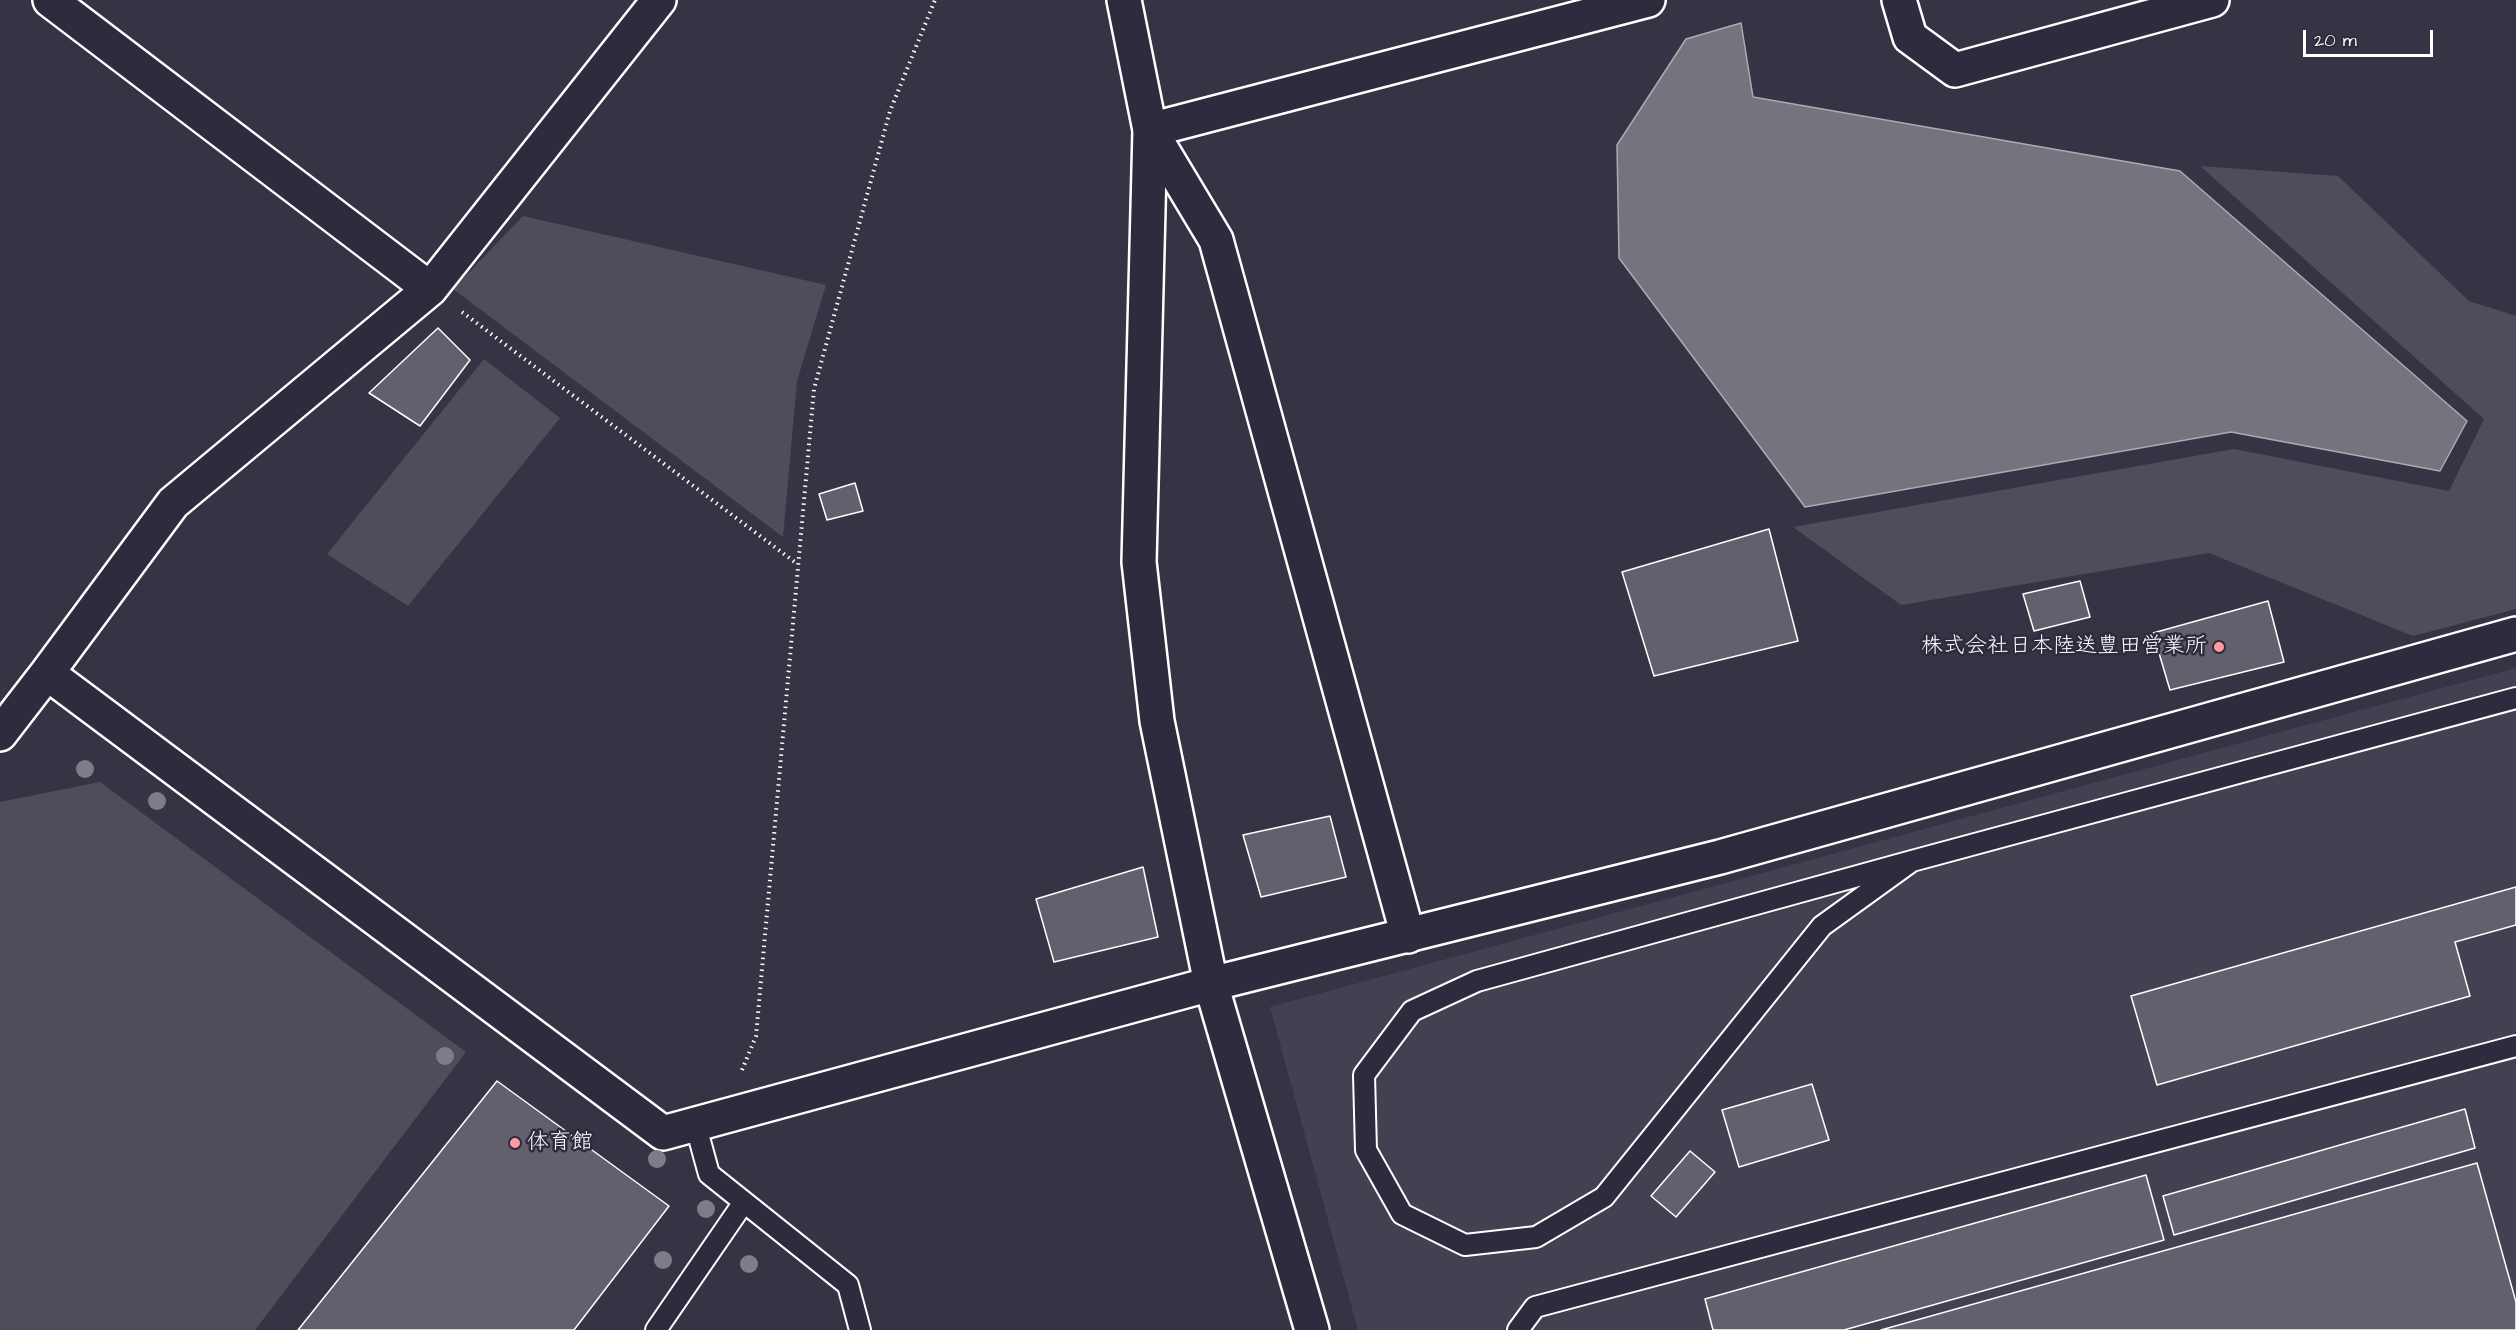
<!DOCTYPE html>
<meta charset="utf-8">
<style>
body{margin:0}
#map{position:relative;width:2516px;height:1330px;overflow:hidden;background:#373345;font-family:"Architects Daughter",sans-serif}
canvas{display:block}
.scale{position:absolute;left:2303px;top:30px;width:130px;height:27px;box-sizing:border-box;border:3px solid #fff;border-top:0;padding-left:8px;font-size:18px;line-height:21px;white-space:nowrap;color:#fff;-webkit-text-stroke:4px #2f2a3d;paint-order:stroke}
</style>
<div id="map">
<canvas width="2516" height="1330"></canvas>
<div class="scale">20 m</div>
</div>
<script>
const g = document.querySelector('canvas').getContext('2d');
g.lineJoin = 'round';
function paint(path, color) {
  g.fillStyle = color;
  g.fill(path, 'evenodd');
}
function poly(rows) {
  const path = new Path2D();
  for (const r of rows) {
    path.moveTo(r[0], r[1]);
    for (let i = 2; i < r.length; i += 2) path.lineTo(r[i], r[i + 1]);
  }
  return path;
}
function trace(path, color, width, dash) {
  g.strokeStyle = color;
  g.lineWidth = width;
  g.lineCap = dash ? 'butt' : 'round';
  g.setLineDash(dash || []);
  g.stroke(path);
}
function write(font, color, halo, rows, align = 'center') {
  g.font = font + ' "Architects Daughter","Klee One",sans-serif';
  g.lineWidth = 5;
  g.setLineDash([]);
  g.textBaseline = 'middle';
  g.strokeStyle = halo;
  g.fillStyle = color;
  for (const [text, x, y, turn = 0] of rows) {
    g.save();
    g.translate(x, y);
    g.rotate((+turn || 0) * Math.PI / 180);
    g.textAlign = isNaN(turn) ? turn : align;
    if (halo) g.strokeText(text, 0, 0);
    g.fillText(text, 0, 0);
    g.restore();
  }
}
const built = poly([
 [2516,668,2516,1330,1358,1330,1270,1007]
]);
const green = poly([
 [2200,166,2338,176,2469,301,2516,316,2516,609,2413,636,2209,553,1901,605,1793,527,2234,449,2449,491,2484,419],
 [523,216,826,285,797,381,783,537,453,289],
 [484,359,560,418,408,606,327,554],
 [100,782,466,1052,255,1330,0,1330,0,802]
]);
const water = poly([
 [1741,23,1753,97,2180,171,2467,421,2440,471,2231,432,1805,507,1619,258,1617,145,1686,39,1741,23]
]);
const building = poly([
 [438,328,470,360,420,426,369,393,438,328],
 [855,483,863,511,827,520,819,494,855,483],
 [1769,529,1798,641,1654,676,1622,572,1769,529],
 [2080,581,2090,617,2034,631,2023,594,2080,581],
 [2268,601,2284,662,2170,690,2153,633,2268,601],
 [1330,816,1346,877,1261,897,1243,835,1330,816],
 [1143,867,1158,937,1054,962,1036,899,1143,867],
 [2516,887,2516,925,2455,942,2470,996,2157,1085,2131,996,2516,887],
 [497,1081,669,1206,574,1330,298,1330,497,1081],
 [1812,1084,1829,1140,1739,1167,1722,1110,1812,1084],
 [2465,1109,2475,1148,2174,1235,2163,1196,2465,1109],
 [1690,1151,1715,1172,1676,1217,1651,1196,1690,1151],
 [2477,1163,2516,1302,2516,1330,1881,1330,2477,1163],
 [2146,1175,2164,1240,1844,1330,1713,1330,1705,1299,2146,1175]
]);
const path = poly([
 [462,312,796,563],
 [742,1070,756,1036,814,389,890,111,935,0]
]);
const service = poly([
 [1912,861,1822,926,1604,1197,1536,1237,1465,1245,1402,1214,1366,1150,1364,1075,1412,1011,1477,981,1912,861,2516,698],
 [695,1123,709,1174,848,1285,860,1330],
 [656,1330,744,1202],
 [1518,1330,1535,1307,2516,1046]
]);
const minor = poly([
 [50,0,430,289],
 [1899,0,1910,37,1955,70,2212,0],
 [47,673,173,503,430,289,659,0],
 [0,734,47,673,663,1133,1211,984],
 [1408,936,1216,240,1150,130,1648,0]
]);
const tertiary = poly([
 [1124,0,1150,130,1139,562,1157,721,1211,984,1312,1330],
 [1211,984,1720,857,2516,634]
]);
const trees = [
 [85,769],
 [157,801],
 [445,1056],
 [657,1159],
 [706,1209],
 [663,1260],
 [749,1264]
];
const markers = [
 [2219,647,6,"#ff9aa2"],
 [515,1143,6,"#ff9aa2"]
];
const poiNames = [
 ["株式会社日本陸送豊田営業所",2207,647],
 ["体育館",527,1143,"left"]
];
paint(built, '#444051');
paint(green, '#514c5c');
paint(water, '#76737f');
trace(water, '#adabb2', 1.5);
paint(building, '#635f6d');
trace(building, '#fff', 1.5);
trace(service, '#fff', 24);
trace(minor, '#fff', 38);
trace(tertiary, '#fff', 38);
trace(path, '#fff', 4, [1.5, 4.5]);
trace(service, '#2f2a3d', 20);
trace(minor, '#2f2a3d', 33);
trace(tertiary, '#2f2a3d', 33);
g.fillStyle = '#7e7c88';
for (const [x, y] of trees) {
  g.beginPath();
  g.arc(x, y, 9, 0, 2 * Math.PI);
  g.fill();
}
for (const [x, y, r, color] of markers) {
  const dot = new Path2D();
  dot.arc(x, y, r, 0, 2 * Math.PI);
  g.fillStyle = color;
  g.fill(dot);
  trace(dot, '#2f2a3d', 2);
}
write('22px', '#fff', '#2f2a3d', poiNames, 'right');
</script>
